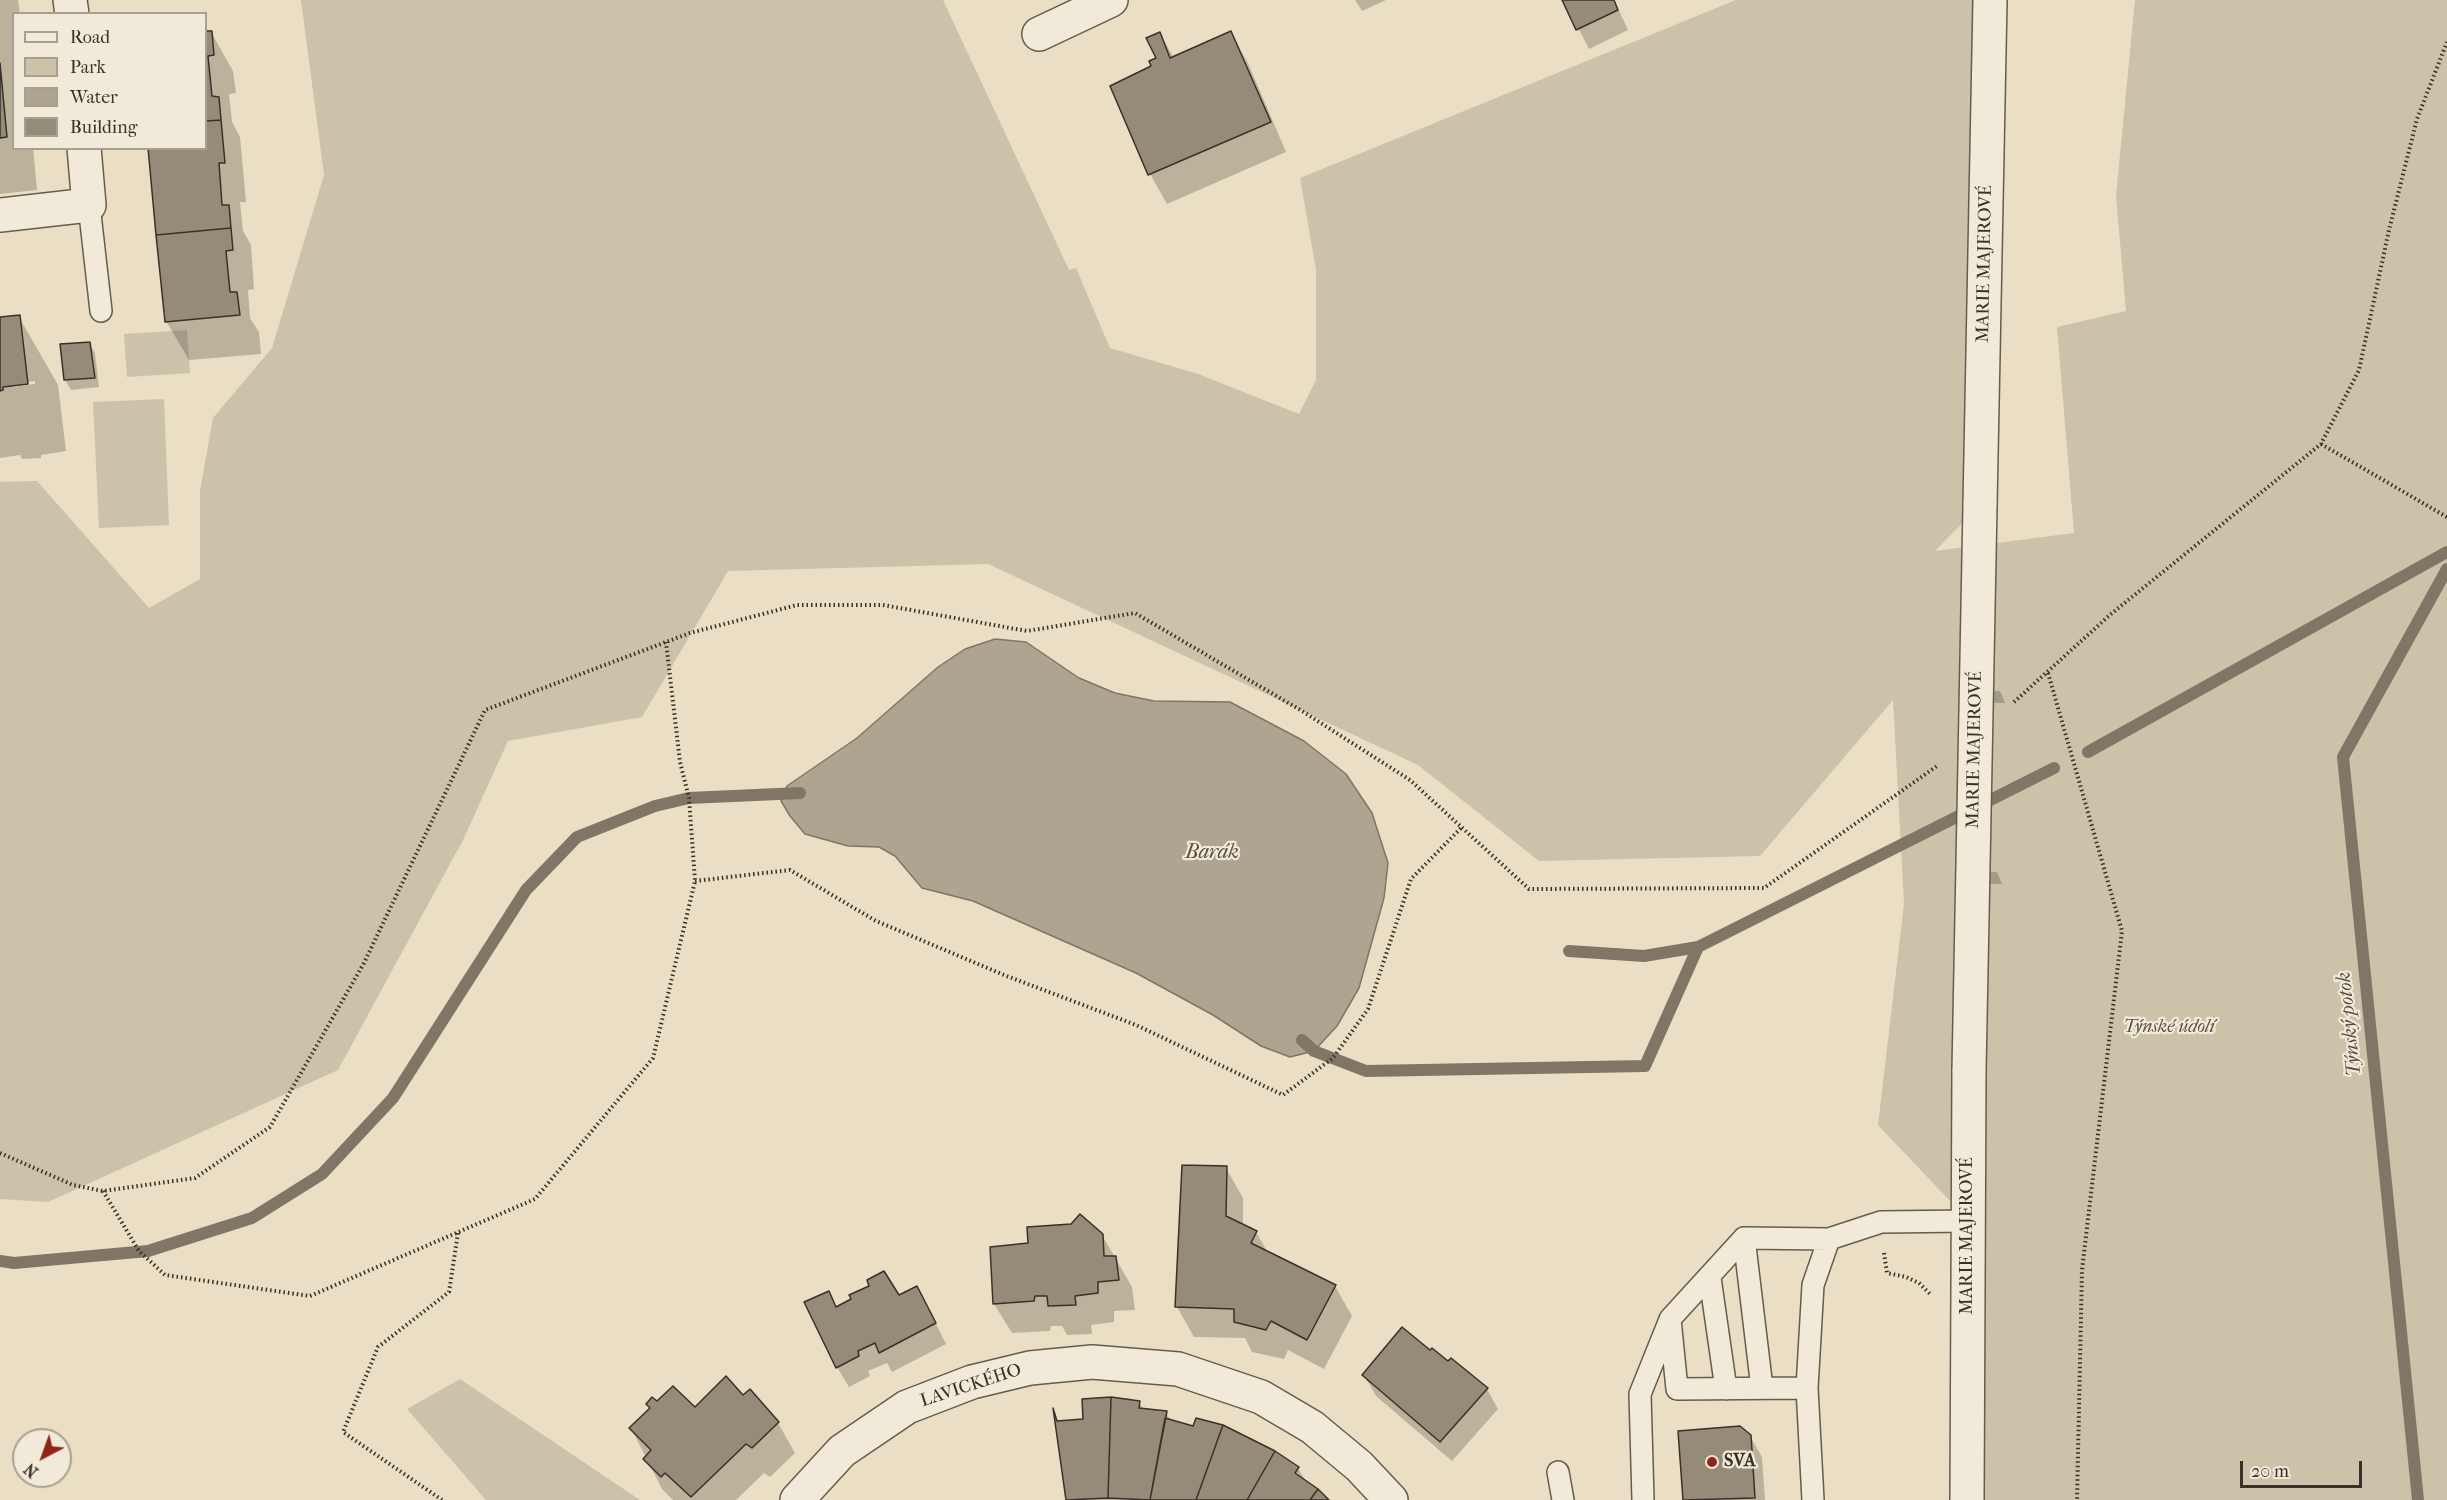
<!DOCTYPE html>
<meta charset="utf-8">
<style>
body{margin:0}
#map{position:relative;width:2447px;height:1500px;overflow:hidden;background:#eadfc4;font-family:"IM FELL French Canon",serif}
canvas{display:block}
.legend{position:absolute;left:12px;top:12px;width:195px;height:138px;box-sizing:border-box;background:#f1ead9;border:2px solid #a7a092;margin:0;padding:8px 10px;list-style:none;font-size:18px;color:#393127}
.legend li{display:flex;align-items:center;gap:12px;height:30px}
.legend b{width:30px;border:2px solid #a7a092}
.north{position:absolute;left:12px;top:1428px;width:60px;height:60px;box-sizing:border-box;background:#f1ead9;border:2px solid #a7a092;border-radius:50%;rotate:221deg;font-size:16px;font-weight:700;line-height:24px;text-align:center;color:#393127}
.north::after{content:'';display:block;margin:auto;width:21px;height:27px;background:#8f2418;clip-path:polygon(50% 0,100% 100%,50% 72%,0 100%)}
.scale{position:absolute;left:2240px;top:1461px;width:122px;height:27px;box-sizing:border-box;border:3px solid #393127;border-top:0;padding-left:8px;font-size:18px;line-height:21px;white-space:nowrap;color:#393127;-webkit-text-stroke:4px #f1ead9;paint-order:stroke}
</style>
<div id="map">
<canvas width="2447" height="1500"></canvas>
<ul class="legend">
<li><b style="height:8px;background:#f1ead9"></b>Road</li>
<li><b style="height:16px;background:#ccc1a9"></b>Park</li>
<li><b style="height:16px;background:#aea48f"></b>Water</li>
<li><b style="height:16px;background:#958b79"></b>Building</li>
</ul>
<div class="north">N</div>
<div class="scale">20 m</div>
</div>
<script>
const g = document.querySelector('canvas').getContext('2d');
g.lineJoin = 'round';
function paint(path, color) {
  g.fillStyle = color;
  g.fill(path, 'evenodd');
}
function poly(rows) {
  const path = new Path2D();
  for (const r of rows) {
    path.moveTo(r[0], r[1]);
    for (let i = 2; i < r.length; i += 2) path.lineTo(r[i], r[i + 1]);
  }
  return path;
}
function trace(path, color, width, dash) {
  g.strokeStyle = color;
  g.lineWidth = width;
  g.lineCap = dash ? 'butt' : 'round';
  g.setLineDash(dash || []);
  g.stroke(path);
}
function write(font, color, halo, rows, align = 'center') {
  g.font = font + ' "IM FELL French Canon",serif';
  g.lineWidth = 4.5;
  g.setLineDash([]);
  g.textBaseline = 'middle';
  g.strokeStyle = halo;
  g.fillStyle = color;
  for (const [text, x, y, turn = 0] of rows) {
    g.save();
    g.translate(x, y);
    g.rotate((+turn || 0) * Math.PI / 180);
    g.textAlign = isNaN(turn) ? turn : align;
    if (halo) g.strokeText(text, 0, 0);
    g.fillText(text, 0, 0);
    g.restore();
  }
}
const green = poly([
 [301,0,943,0,1069,270,1076,268,1110,348,1198,374,1299,414,1316,380,1316,270,1300,178,1736,0,1990,0,1980,505,1935,551,2074,533,2057,327,2126,311,2116,196,2135,0,2447,0,2447,1500,1967,1500,1969,1221,1878,1125,1904,904,1893,700,1760,856,1539,861,1418,765,988,564,728,571,642,717,508,741,463,840,338,1070,48,1202,0,1199,0,482,37,481,149,608,200,579,200,491,213,418,272,348,324,175],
 [187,330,190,373,127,377,124,334],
 [164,399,169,525,99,528,93,402],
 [460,1379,640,1500,486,1500,407,1409]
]);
const water = poly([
 [995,639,1026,642,1079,678,1115,693,1154,701,1230,702,1304,741,1346,774,1372,813,1388,863,1384,898,1359,988,1337,1026,1314,1051,1290,1057,1261,1046,1213,1015,1136,973,973,901,922,888,895,856,879,847,848,846,805,834,790,816,781,801,787,786,857,738,938,667,965,649,995,639]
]);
const shadow = poly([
 [0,0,18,0,20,14,14,14,14,148,33,148,37,190,0,194],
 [1355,0,1386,0,1362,11],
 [1564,0,1614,0,1628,30,1589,49],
 [211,32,233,71,236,93,229,94,232,122,240,137,246,202,240,202,243,231,251,245,254,289,248,290,250,318,259,332,261,354,189,360,166,321,206,148,206,33],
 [1231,33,1248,63,1286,152,1167,204,1150,174,1153,66,1158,59,1160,34,1174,58],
 [19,317,58,385,66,451,41,455,41,458,22,459,20,455,0,458,0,319],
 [35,381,35,384,13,387,13,384],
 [89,343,95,353,99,387,71,390,65,380,62,346],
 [1958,690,2000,691,2005,703,1963,702],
 [1955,872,1997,872,2002,884,1960,884],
 [1226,1168,1243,1198,1243,1226,1256,1232,1268,1253,1335,1286,1352,1316,1324,1369,1288,1350,1284,1359,1252,1352,1245,1338,1194,1337,1177,1307],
 [1102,1235,1132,1287,1135,1310,1114,1311,1114,1322,1091,1325,1092,1334,1067,1335,1062,1326,1051,1326,1050,1331,1012,1333,994,1304],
 [870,1287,928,1308,946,1344,892,1372,887,1363,868,1371,870,1376,849,1387,837,1367,828,1293,837,1309],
 [1430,1352,1487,1389,1498,1409,1452,1461,1376,1396,1364,1375],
 [743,1397,778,1423,795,1453,770,1477,764,1473,736,1500,673,1500,662,1489,631,1428,651,1409,648,1404,695,1410],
 [1139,1402,1144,1410,1166,1413,1171,1421,1298,1468,1307,1484,1327,1500,1067,1500,1057,1422,1085,1420],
 [1680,1432,1750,1436,1762,1457,1765,1500,1684,1500]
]);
const stream = poly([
 [2088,752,2447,552],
 [1569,951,1644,956,1698,947,2054,768],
 [1302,1040,1314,1051,1366,1071,1645,1066,1698,947],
 [0,1261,14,1263,148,1251,252,1218,322,1174,393,1098,526,890,577,837,655,806,689,798,800,793],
 [2418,1500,2343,757,2447,569]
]);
const building = poly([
 [1562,0,1614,0,1618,10,1576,30,1562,0],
 [206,31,212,31,214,55,208,56,212,96,219,97,221,120,206,121,206,31],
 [1231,31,1271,122,1148,175,1110,86,1151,66,1149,61,1156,58,1146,38,1160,32,1170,58,1231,31],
 [0,63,7,137,0,138,0,63],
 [221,120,225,163,219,163,222,205,229,205,231,228,156,235,148,148,206,148,206,121,221,120],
 [231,228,233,250,226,251,230,292,237,292,240,315,165,322,156,235,231,228],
 [20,315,28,384,3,387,3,390,0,391,0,317,20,315],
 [90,342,95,378,64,380,60,344,90,342],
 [1182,1165,1227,1166,1226,1216,1257,1231,1251,1243,1336,1285,1307,1340,1271,1321,1266,1330,1234,1322,1234,1309,1175,1307,1182,1165],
 [1080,1214,1103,1234,1104,1256,1116,1256,1119,1280,1098,1282,1098,1293,1075,1296,1076,1305,1048,1306,1047,1296,1035,1296,1034,1301,993,1304,990,1247,1028,1243,1027,1227,1071,1224,1080,1214],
 [884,1271,899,1295,917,1286,936,1323,879,1353,875,1343,858,1351,859,1356,836,1368,804,1302,829,1291,836,1307,851,1299,849,1295,869,1286,867,1280,884,1271],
 [1402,1327,1430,1350,1432,1348,1448,1361,1451,1358,1488,1388,1440,1442,1362,1375,1402,1327],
 [726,1376,743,1395,750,1389,779,1422,752,1448,746,1444,691,1497,665,1473,661,1477,643,1459,651,1450,629,1428,650,1408,646,1404,652,1397,657,1401,673,1386,695,1407,726,1376],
 [1111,1397,1140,1401,1139,1408,1167,1411,1150,1500,1108,1498,1111,1397],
 [1111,1397,1108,1498,1066,1500,1053,1408,1057,1421,1083,1419,1082,1399,1111,1397],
 [1165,1418,1193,1426,1196,1418,1223,1425,1196,1500,1150,1500,1165,1418],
 [1223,1425,1275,1451,1247,1500,1196,1500,1223,1425],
 [1740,1426,1751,1435,1755,1498,1683,1500,1678,1431,1740,1426],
 [1275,1451,1299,1467,1295,1473,1318,1489,1310,1500,1247,1500,1275,1451],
 [1318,1489,1329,1500,1310,1500,1318,1489]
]);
const path = poly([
 [2321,444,2447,517],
 [2048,673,2122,931,2082,1270,2077,1500],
 [2014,702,2111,614,2321,444,2359,370,2389,230,2417,119,2447,42],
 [695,881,790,870,876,921,1004,975,1136,1025,1283,1095,1333,1058,1368,1009,1411,879,1462,827],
 [0,1153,73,1185,103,1191,195,1178,270,1127,364,963,485,710,690,633,797,605,883,605,1027,631,1135,613,1302,711,1410,780,1529,889,1764,888,1937,766],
 [103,1191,139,1251,165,1275,310,1296,535,1199,653,1058,695,881,689,798,680,762,666,642],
 [1884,1253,1887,1273,1906,1277,1919,1283,1930,1294],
 [442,1500,343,1432,378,1347,449,1292,458,1233]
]);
const service = poly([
 [89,205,101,311],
 [1744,1238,1762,1388],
 [1710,1278,1726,1389],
 [1807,1388,1677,1389,1670,1319,1744,1238,1829,1239],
 [1558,1472,1563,1500],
 [1643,1500,1640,1394,1669,1322],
 [1813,1500,1807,1388,1813,1285,1829,1239,1881,1222,1969,1221]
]);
const minor = poly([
 [70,0,72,14],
 [1039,34,1111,0],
 [0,215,89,205,84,148],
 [797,1500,842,1451,907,1407,972,1382,1030,1368,1092,1362,1178,1369,1261,1397,1312,1427,1359,1466,1391,1500]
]);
const tertiary = poly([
 [1980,505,1990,0],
 [1967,1500,1969,1070]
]);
const tertiaryBridge = poly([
 [1969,1070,1980,505]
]);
const markers = [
 [1712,1462,6,"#8f2418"]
];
const streetNames = [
 ["MARIE MAJEROVÉ",1985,264,-89],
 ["MARIE MAJEROVÉ",1975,750,-89],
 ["MARIE MAJEROVÉ",1968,1236,-90],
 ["LAVICKÉHO",971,1386,-18]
];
const parkNames = [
 ["Týnské údolí",2169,1028]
];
const poiNames = [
 ["SVA",1724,1462]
];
const waterNames = [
 ["Barák",1212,853],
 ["Týnský potok",2350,1024,-96]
];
paint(green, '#ccc1a9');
paint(water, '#aea48f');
trace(water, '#7f7665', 1.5);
paint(shadow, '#0003');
trace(stream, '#7f7665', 12);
paint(building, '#958b79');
trace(building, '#393127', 1.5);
trace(service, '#655c4e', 24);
trace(minor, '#655c4e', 36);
trace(tertiary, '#655c4e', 36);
trace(path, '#393127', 4, [1.5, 3]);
trace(service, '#f1ead9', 21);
trace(minor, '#f1ead9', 33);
trace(tertiary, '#f1ead9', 33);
trace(tertiaryBridge, '#655c4e', 36, []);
trace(tertiaryBridge, '#f1ead9', 33);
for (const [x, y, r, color] of markers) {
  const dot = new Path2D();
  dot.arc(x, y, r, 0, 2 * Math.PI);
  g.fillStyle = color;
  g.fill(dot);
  trace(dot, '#f1ead9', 2);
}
write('18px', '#393127', '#f1ead9', streetNames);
write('italic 18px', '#564e41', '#f1ead9', parkNames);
write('bold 18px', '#393127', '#f1ead9', poiNames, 'left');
write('italic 20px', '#564e41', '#f1ead9', waterNames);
</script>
